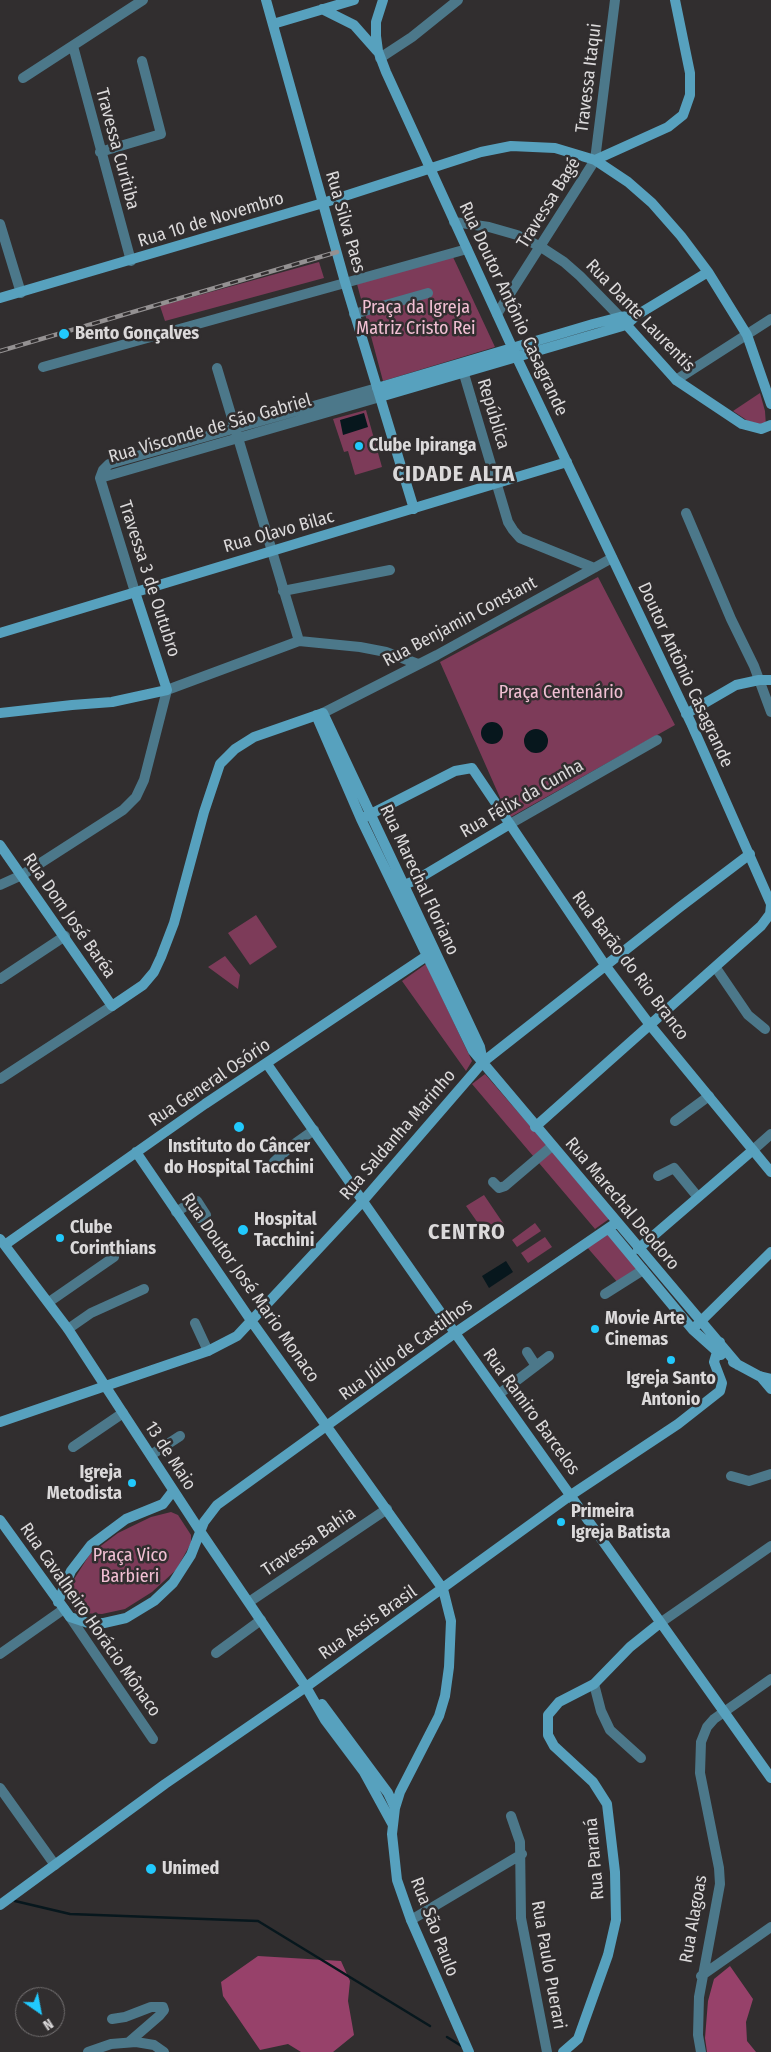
<!DOCTYPE html>
<meta charset="utf-8">
<style>
body{margin:0}
#map{position:relative;width:771px;height:2052px;overflow:hidden;background:#312e2f;font-family:"Fira Sans Condensed",sans-serif}
canvas{display:block}
.north{position:absolute;left:15px;top:1987px;width:50px;height:50px;box-sizing:border-box;background:#312e2f;border:1px solid #757273;border-radius:50%;rotate:147deg;font-size:14px;font-weight:700;line-height:20px;text-align:center;color:#dbd9da}
.north::after{content:'';display:block;margin:auto;width:18px;height:22px;background:#21c9fd;clip-path:polygon(50% 0,100% 100%,50% 72%,0 100%)}
</style>
<div id="map">
<canvas width="771" height="2052"></canvas>
<div class="north">N</div>
</div>
<script>
const g = document.querySelector('canvas').getContext('2d');
g.lineJoin = 'round';
function paint(path, color) {
  g.fillStyle = color;
  g.fill(path, 'evenodd');
}
function poly(rows) {
  const path = new Path2D();
  for (const r of rows) {
    if (r.length === 3) {
      path.moveTo(r[0] + r[2], r[1]);
      path.arc(r[0], r[1], r[2], 0, 2 * Math.PI);
      continue;
    }
    path.moveTo(r[0], r[1]);
    for (let i = 2; i < r.length; i += 2) path.lineTo(r[i], r[i + 1]);
  }
  return path;
}
function trace(path, color, width, dash) {
  g.strokeStyle = color;
  g.lineWidth = width;
  g.lineCap = dash ? 'butt' : 'round';
  g.setLineDash(dash || []);
  g.stroke(path);
}
function write(font, color, halo, rows, align = 'center') {
  g.font = font + ' "Fira Sans Condensed",sans-serif';
  g.lineWidth = 5;
  g.setLineDash([]);
  g.textBaseline = 'middle';
  g.strokeStyle = halo;
  g.fillStyle = color;
  for (const [text, x, y, turn = 0] of rows) {
    g.save();
    g.translate(x, y);
    g.rotate((+turn || 0) * Math.PI / 180);
    g.textAlign = isNaN(turn) ? turn : align;
    if (halo) g.strokeText(text, 0, 0);
    g.fillText(text, 0, 0);
    g.restore();
  }
}
const green = poly([
 [453,257,495,347,383,381,357,284],
 [319,262,324,278,165,321,160,306],
 [760,393,765,411,766,426,748,421,733,411],
 [366,410,382,467,355,475,348,451,344,452,333,419],
 [598,577,675,725,509,818,440,662],
 [256,915,277,947,250,965,228,933],
 [225,956,240,975,238,989,208,967],
 [426,964,472,1061,466,1071,402,981],
 [485,1074,531,1127,609,1219,595,1229,472,1084],
 [484,1195,505,1226,487,1236,466,1206],
 [535,1223,541,1231,517,1247,512,1240],
 [608,1232,639,1270,619,1284,586,1246],
 [545,1237,552,1247,528,1263,521,1253],
 [171,1512,178,1515,191,1535,191,1543,176,1570,152,1592,125,1609,102,1614,77,1613,66,1598,69,1587,90,1554,118,1533,151,1517]
]);
const forest = poly([
 [258,1956,341,1961,350,1981,348,2001,354,2035,333,2052,301,2052,288,2044,260,2050,223,1996,221,1982],
 [730,1966,753,1999,746,2022,747,2041,756,2052,707,2052,705,2038,708,2001,714,1979]
]);
const water = poly([
 [364,413,368,427,343,435,340,420],
 [492,733,11],
 [536,741,12],
 [506,1261,513,1272,489,1288,482,1276]
]);
const stream = poly([
 [15,1901,70,1914,258,1921,430,2026],
 [447,2037,463,2047]
]);
const street = poly([
 [73,46,131,261],
 [380,58,412,37,458,0],
 [23,78,143,0],
 [100,152,161,134,142,61],
 [454,222,489,227,517,235,541,247,564,262,580,276,620,317],
 [0,224,21,293],
 [354,314,428,293],
 [497,314,595,160,615,0],
 [461,364,508,522,513,530,520,538,594,568],
 [43,367,467,249],
 [217,368,299,641],
 [676,380,771,319],
 [100,478,103,470,109,464,377,388],
 [100,478,380,397],
 [100,478,135,592],
 [686,513,731,619,754,666,771,712],
 [283,591,390,570],
 [323,713,437,655,612,558],
 [510,824,657,740],
 [0,885,22,875,123,810,136,797,144,780,167,690,299,641,360,647,386,652,418,664],
 [716,968,748,1015,765,1029],
 [0,979,65,936],
 [0,1079,112,1006],
 [675,1121,709,1096],
 [753,1150,771,1134],
 [274,1162,290,1147,314,1130],
 [658,1176,674,1168,697,1196],
 [493,1182,499,1188,505,1186,552,1146],
 [176,1212,189,1204,197,1201,206,1215,199,1218,189,1204],
 [605,1294,643,1270],
 [49,1302,114,1257],
 [195,1323,208,1351],
 [68,1329,91,1313,144,1289],
 [527,1352,536,1366],
 [499,1394,549,1356],
 [73,1447,123,1413],
 [151,1455,180,1436],
 [731,1476,749,1481,771,1474],
 [249,1602,387,1509],
 [70,1617,153,1739],
 [660,1623,771,1546],
 [216,1653,261,1620],
 [0,1654,64,1609],
 [594,1684,601,1711,610,1730,641,1758],
 [0,1788,55,1865],
 [511,1816,520,1842,521,1918,547,2052],
 [411,1920,522,1854],
 [701,1976,771,1927],
 [112,2019,125,2017,151,2007,163,2007,164,2010,159,2016,129,2042],
 [88,2052,111,2044,136,2042,154,2045,164,2052],
 [701,2052,698,2035,699,1997,720,1884,719,1868,700,1773,701,1742,707,1727,714,1719,771,1679]
]);
const secondary = poly([
 [266,0,345,282,414,509],
 [383,0,376,22,376,36,378,51,386,72,517,358,691,723,771,904],
 [322,9,354,25,377,51],
 [273,24,354,0],
 [595,160,668,127,683,115,690,95,690,73,675,0],
 [0,298,323,203,481,152,511,146,555,148,595,160,628,182,652,203,681,236,708,272,747,335,771,404],
 [623,321,676,380,742,424,761,429,771,425],
 [377,388,593,324,620,317,637,315],
 [380,397,626,325,637,315,708,272],
 [0,633,567,462],
 [0,713,72,705,112,702,167,690,135,592],
 [686,714,736,685,759,680,771,680],
 [316,715,361,819,473,1051,738,1365],
 [365,817,455,771,472,768,605,965,650,1025,771,1172],
 [0,845,112,1006,143,985,154,972,161,957,174,923,204,812,220,764,235,749,254,737,323,713,480,1047,483,1062],
 [398,882,404,885,416,880,510,824],
 [267,1064,455,1333,771,1778],
 [535,1127,761,926,770,914,771,905],
 [136,1152,252,1322,443,1589,451,1621,449,1667,445,1696,439,1716,400,1792,395,1808,392,1834,397,1880,411,1920,469,2052],
 [609,1229,693,1330,721,1355],
 [0,1239,68,1329,200,1531,306,1687,325,1720,364,1772,393,1825],
 [6,1244,205,1104,431,953],
 [638,1249,753,1150],
 [697,1325,771,1252],
 [733,1362,759,1376,771,1379],
 [760,1376,771,1389],
 [0,1422,208,1351,237,1336,362,1202,483,1062,680,907,750,854],
 [0,1520,70,1617,88,1623,104,1623,126,1618,154,1601,173,1583,191,1555,204,1522,217,1505,455,1333,616,1223],
 [58,1602,71,1571,91,1545,126,1519,163,1504,173,1491],
 [322,1704,388,1793,395,1808],
 [0,1905,165,1784,306,1687,571,1495,678,1424,720,1391,722,1383,714,1362,720,1342],
 [563,2052,578,2039,608,1955,616,1920,615,1872,607,1804,593,1782,554,1746,548,1735,548,1715,559,1702,594,1684,630,1647,660,1623]
]);
const rail = poly([
 [0,351,337,252]
]);
const markers = [
 [64,334,6,"#21c9fd"],
 [359,446,5,"#21c9fd"],
 [239,1127,6,"#21c9fd"],
 [243,1230,6,"#21c9fd"],
 [60,1238,5,"#21c9fd"],
 [595,1329,5,"#21c9fd"],
 [671,1360,5,"#21c9fd"],
 [132,1483,5,"#21c9fd"],
 [561,1522,5,"#21c9fd"],
 [151,1869,6,"#21c9fd"]
];
const streetNames = [
 ["Travessa Itaqui",589,78,-83],
 ["Travessa Curitiba",117,149,75],
 ["Travessa Bagé",549,203,-58],
 ["Rua 10 de Novembro",211,220,-17],
 ["Rua Silva Paes",345,222,74],
 ["Rua Doutor Antônio Casagrande",513,309,65],
 ["Rua Dante Laurentis",640,316,46],
 ["República",493,414,73],
 ["Rua Visconde de São Gabriel",210,429,-16],
 ["Rua Olavo Bilac",279,532,-16],
 ["Travessa 3 de Outubro",149,579,72],
 ["Rua Benjamin Constant",460,622,-28],
 ["Doutor Antônio Casagrande",685,675,65],
 ["Rua Félix da Cunha",522,799,-30],
 ["Rua Marechal Floriano",419,880,65],
 ["Rua Dom José Baréa",69,916,55],
 ["Rua Barão do Rio Branco",630,966,53],
 ["Rua General Osório",210,1083,-34],
 ["Rua Saldanha Marinho",398,1135,-49],
 ["Rua Marechal Deodoro",622,1204,50],
 ["Rua Doutor José Mario Monaco",250,1288,55],
 ["Rua Júlio de Castilhos",406,1350,-36],
 ["Rua Ramiro Barcelos",531,1412,54],
 ["13 de Maio",170,1456,57],
 ["Travessa Bahia",309,1542,-34],
 ["Rua Cavalheiro Horácio Mônaco",90,1620,55],
 ["Rua Assis Brasil",368,1623,-35],
 ["Rua Paraná",595,1859,-95],
 ["Rua Alagoas",694,1919,-80],
 ["Rua São Paulo",434,1927,69],
 ["Rua Paulo Puerari",548,1965,80]
];
const parkNames = [
 ["Praça da Igreja",416,308],
 ["Matriz Cristo Rei",416,329],
 ["Praça Centenário",561,693],
 ["Praça Vico",130,1556],
 ["Barbieri",130,1577]
];
const poiNames = [
 ["Bento Gonçalves",75,334],
 ["Clube Ipiranga",369,446],
 ["Instituto do Câncer",239,1147,"center"],
 ["do Hospital Tacchini",239,1168,"center"],
 ["Hospital",254,1220],
 ["Tacchini",254,1241],
 ["Clube",70,1228],
 ["Corinthians",70,1249],
 ["Movie Arte",605,1319],
 ["Cinemas",605,1340],
 ["Igreja Santo",671,1379,"center"],
 ["Antonio",671,1400,"center"],
 ["Igreja",122,1473,"right"],
 ["Metodista",122,1494,"right"],
 ["Primeira",571,1512],
 ["Igreja Batista",571,1533],
 ["Unimed",162,1869]
];
const districtNames = [
 ["CIDADE ALTA",454,475],
 ["CENTRO",467,1233]
];
paint(green, '#7d3b59');
paint(forest, '#97416a');
paint(water, '#07171d');
trace(stream, '#07171d', 2.5);
trace(street, '#4c788a', 10);
trace(secondary, '#57a1be', 10);
trace(rail, '#949192', 4.5);
trace(rail, '#312e2f', 2.5, [8]);
for (const [x, y, r, color] of markers) {
  const dot = new Path2D();
  dot.arc(x, y, r, 0, 2 * Math.PI);
  g.fillStyle = color;
  g.fill(dot);
  trace(dot, '#312e2f', 2);
}
write('18px', '#dbd9da', '#312e2f', streetNames);
write('18px', '#f2c0d4', '#312e2f', parkNames);
write('bold 18px', '#dbd9da', '#312e2f', poiNames, 'left');
g.letterSpacing = '1px';
write('bold 22px', '#dbd9da', '#312e2f', districtNames);
g.letterSpacing = '0px';
</script>
